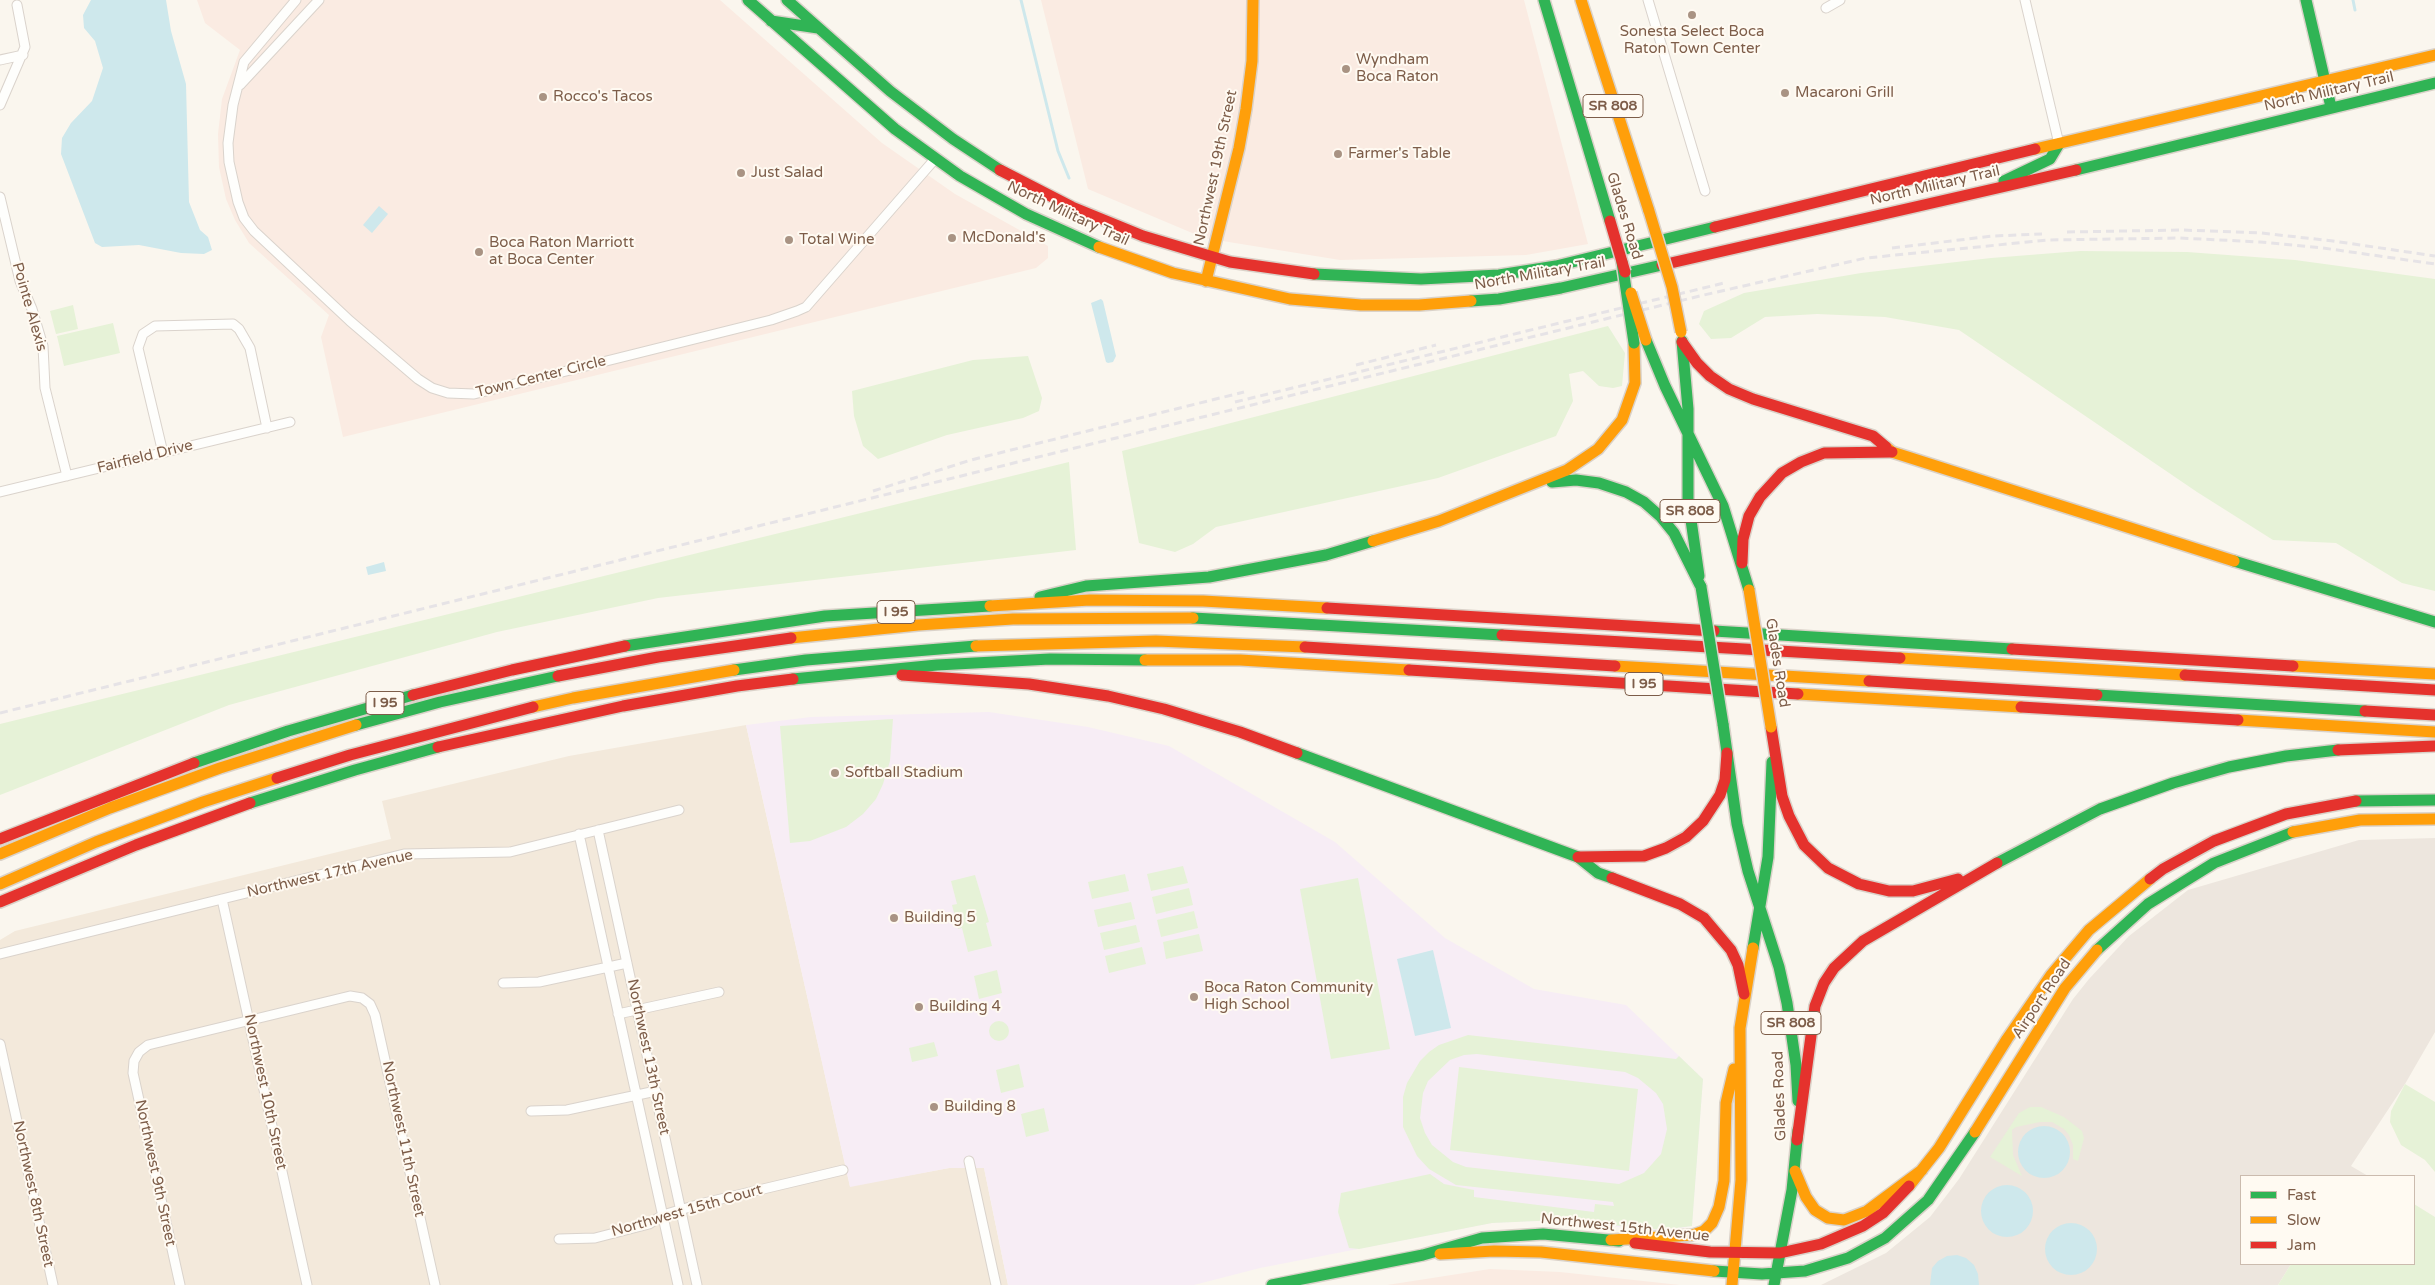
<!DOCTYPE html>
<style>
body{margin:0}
#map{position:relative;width:2435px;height:1285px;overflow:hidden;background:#faf6ee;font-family:"Varela Round",sans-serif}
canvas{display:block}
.legend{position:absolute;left:2240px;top:1175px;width:175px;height:90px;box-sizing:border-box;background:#fffaf2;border:1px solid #cbbbae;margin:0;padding:6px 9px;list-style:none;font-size:15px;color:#7d5d49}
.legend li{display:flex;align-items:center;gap:10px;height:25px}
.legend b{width:25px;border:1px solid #cbbbae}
</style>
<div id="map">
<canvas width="2435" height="1285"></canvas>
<ul class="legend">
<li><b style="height:6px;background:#30b455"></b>Fast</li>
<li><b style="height:6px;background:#ff9f0a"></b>Slow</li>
<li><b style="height:6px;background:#e5322d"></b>Jam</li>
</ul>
</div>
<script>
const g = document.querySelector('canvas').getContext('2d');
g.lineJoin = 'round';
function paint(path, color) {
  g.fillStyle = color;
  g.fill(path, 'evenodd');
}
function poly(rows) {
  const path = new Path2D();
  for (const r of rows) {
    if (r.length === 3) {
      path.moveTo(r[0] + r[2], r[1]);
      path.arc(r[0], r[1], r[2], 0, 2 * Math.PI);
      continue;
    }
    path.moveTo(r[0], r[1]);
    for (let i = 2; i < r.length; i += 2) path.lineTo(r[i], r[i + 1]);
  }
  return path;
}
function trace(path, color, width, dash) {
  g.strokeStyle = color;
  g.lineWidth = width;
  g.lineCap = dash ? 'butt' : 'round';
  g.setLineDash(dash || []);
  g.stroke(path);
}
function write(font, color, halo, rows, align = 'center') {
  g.font = font + ' "Varela Round",sans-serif';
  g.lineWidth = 4;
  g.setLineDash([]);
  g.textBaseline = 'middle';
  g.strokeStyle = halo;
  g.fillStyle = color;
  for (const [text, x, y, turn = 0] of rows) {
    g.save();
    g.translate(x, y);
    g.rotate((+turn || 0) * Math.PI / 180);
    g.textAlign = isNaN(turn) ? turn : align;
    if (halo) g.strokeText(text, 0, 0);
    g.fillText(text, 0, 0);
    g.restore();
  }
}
const residential = poly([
 [746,725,850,1186,949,1168,984,1168,1008,1285,0,1285,0,940,15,931,391,839,382,801,569,756]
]);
const commercial = poly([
 [197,0,720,0,882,143,955,194,1048,246,1048,258,1036,268,343,437,321,337,329,315,249,243,235,220,226,199,219,167,218,134,222,99,240,50,205,23],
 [1041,0,1524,0,1588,244,1526,255,1340,260,1204,238,1088,189],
 [1490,1269,1560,1272,1680,1285,1387,1285]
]);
const industrial = poly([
 [2435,838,2435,1032,2405,1084,2351,1166,2368,1176,2241,1176,2241,1264,2291,1264,2278,1285,1821,1285,1886,1253,1930,1217,1959,1179,2073,999,2089,979,2129,936,2188,890,2359,840]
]);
const education = poly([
 [989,712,1088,727,1169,746,1335,842,1445,938,1534,989,1626,1005,1703,1079,1692,1226,1660,1232,1560,1220,1492,1223,1260,1268,1194,1285,1008,1285,984,1168,949,1168,850,1187,746,725,811,717]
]);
const green = poly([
 [2080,251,2187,252,2295,260,2435,279,2435,591,2402,583,2336,543,2273,540,2197,492,1959,330,1885,317,1817,314,1765,317,1731,338,1711,339,1699,324,1704,311,1744,293,1861,273,1991,258],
 [73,305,78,329,56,334,50,311],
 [113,323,120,353,64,366,57,336],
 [1608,326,1625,353,1622,386,1613,388,1599,386,1583,371,1569,374,1573,401,1556,436,1438,478,1216,527,1193,544,1175,552,1139,543,1122,451],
 [1028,356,1042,398,1039,411,1023,418,947,435,878,459,863,446,854,416,852,391,973,360],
 [1069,462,1076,550,658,598,497,632,229,705,0,795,0,724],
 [893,719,890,761,883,784,876,799,863,814,846,827,810,841,790,843,780,726],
 [1183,866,1188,883,1151,891,1147,874],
 [1125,874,1129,891,1092,899,1088,882],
 [975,875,989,922,986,923,992,946,968,952,962,928,958,929,952,905,957,904,951,881],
 [1358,878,1390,1049,1331,1059,1300,889],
 [1189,888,1193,905,1156,914,1152,897],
 [1131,902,1135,919,1098,927,1094,910],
 [1194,911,1198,928,1161,937,1157,920],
 [1136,925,1140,942,1104,950,1100,933],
 [1199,934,1203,951,1166,959,1163,942],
 [1142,947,1146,964,1109,973,1105,956],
 [997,970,1002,993,979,999,974,976],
 [999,1031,10],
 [1468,1035,1676,1059,1679,1056,1703,1079,1692,1226,1662,1230,1560,1220,1492,1223,1359,1249,1349,1248,1338,1212,1341,1193,1430,1174,1444,1184,1474,1190,1474,1197,1594,1212,1595,1204,1614,1206,1613,1202,1456,1185,1429,1169,1417,1156,1403,1127,1403,1097,1407,1083,1420,1061,1429,1052,1439,1045],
 [1477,1054,1625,1072,1638,1078,1656,1093,1663,1104,1667,1129,1661,1154,1644,1173,1619,1184,1466,1167,1453,1162,1432,1145,1425,1133,1420,1118,1423,1093,1428,1081,1450,1060,1464,1055],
 [934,1042,938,1056,912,1062,909,1048],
 [1019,1064,1024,1087,1001,1093,996,1070],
 [1459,1067,1638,1089,1629,1171,1450,1150],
 [2405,1084,2435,1102,2435,1172,2425,1160,2401,1145,2390,1122,2391,1111],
 [2030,1107,2041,1107,2064,1117,2082,1131,2084,1138,2078,1161,2073,1159,2073,1145,2069,1135,2064,1129,2052,1122,2040,1122,2016,1127,2012,1130,2013,1155,2022,1176,1990,1157,2019,1113],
 [1044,1108,1049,1131,1026,1137,1021,1114],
 [2414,1204,2435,1217,2435,1285,2278,1285,2291,1264,2414,1264]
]);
const water = poly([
 [91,0,166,0,171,31,186,84,189,202,200,230,208,237,212,250,204,254,181,253,139,245,102,247,95,243,61,154,62,138,71,123,92,101,103,68,95,41,84,28,83,15],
 [379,206,388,214,372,233,363,225],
 [1101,299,1103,301,1116,356,1113,362,1108,363,1106,362,1091,303],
 [384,562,386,571,368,575,366,567],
 [1433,950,1451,1028,1415,1036,1397,959],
 [2044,1152,26],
 [2007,1211,26],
 [2071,1249,26],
 [1957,1255,1966,1258,1974,1265,1978,1274,1979,1285,1930,1285,1932,1268,1938,1261,1947,1256]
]);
const stream = poly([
 [1021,0,1058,151,1069,178],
 [2353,0,2355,10]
]);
const street = poly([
 [296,0,244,62,233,105,228,143,229,162,238,202,244,218,254,231,350,321,418,379,432,388,448,393,474,394,771,320,797,311,806,307,935,159],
 [1648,0,1705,191],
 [2025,0,2059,144],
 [1826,8,1840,0],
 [0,60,23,55],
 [240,85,319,0],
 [0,105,25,47,17,5],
 [0,197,20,281,32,309,43,346,45,388,67,476],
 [163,453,138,348,143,334,155,326,233,324,239,329,250,348,267,428],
 [0,492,290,422],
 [598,830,697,1285],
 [579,834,678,1285],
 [222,899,307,1285],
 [0,954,404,854,510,852,679,810],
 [503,983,539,982,627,963],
 [618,1014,719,992],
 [0,1044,53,1285],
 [531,1111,567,1110,656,1091],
 [969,1161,996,1285],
 [559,1239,595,1238,649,1224,663,1215,700,1204,843,1170],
 [180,1285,133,1073,134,1061,139,1052,148,1045,350,996,362,998,370,1004,375,1015,435,1285]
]);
const fast = poly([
 [748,0,895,129,960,176,1026,214,1099,247],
 [787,0,890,91,953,139,1000,170],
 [1544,0,1610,221],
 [2306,0,2331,107],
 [771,21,818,28],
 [2076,170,2435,83],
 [2004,181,2050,159,2059,144],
 [1314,274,1421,279,1499,275,1556,266,1715,227],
 [1471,301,1499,299,1561,288,1662,265],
 [1646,340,1665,386,1723,506,1749,590],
 [1682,341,1688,409,1688,499,1699,576],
 [1552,482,1576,480,1599,483,1626,492,1644,502,1661,517,1674,533,1701,587],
 [2234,561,2435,622],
 [1040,597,1086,586,1209,577,1326,555,1373,541],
 [1193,618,1502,635],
 [1714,631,2012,649],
 [625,646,825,616,990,606],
 [734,670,806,660,976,646],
 [793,679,937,665,1050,659,1145,660],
 [2097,695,2365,711],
 [1723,724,1737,824,1748,871,1779,967,1787,1003,1796,1065,1798,1101],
 [356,725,440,702,558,676],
 [1297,753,1578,857,1598,873,1612,878],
 [194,763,288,731,413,695],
 [2356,801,2435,800],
 [250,803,355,770,438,747],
 [1997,863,2100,809,2173,783,2229,767,2286,756,2338,750],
 [1753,948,1768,857,1772,762],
 [2097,950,2148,904,2214,863,2293,832],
 [1714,1271,1762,1274,1805,1271,1848,1258,1885,1238,1928,1200,1975,1132],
 [1272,1285,1423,1255,1482,1238,1543,1234,1619,1241],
 [1774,1285,1792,1190,1798,1130]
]);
const slow = poly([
 [1581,0,1649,211],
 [2035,149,2435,55],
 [1099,247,1173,273,1290,299,1361,305,1419,305,1471,301],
 [1206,281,1239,148,1246,109,1252,61,1253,0],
 [1886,447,1892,452,2234,561],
 [1373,541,1439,521,1567,470,1598,449,1622,420,1635,383,1634,343],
 [990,606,1090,600,1203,601,1327,608],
 [791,638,918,625,1013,619,1193,618],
 [976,646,1156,641,1305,647],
 [1900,658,2185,675],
 [1145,660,1240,660,1409,670],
 [1615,666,1869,681],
 [2293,666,2435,674],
 [1798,694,2021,707],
 [533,707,573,698,734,670],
 [2238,720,2435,732],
 [2293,832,2360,820,2435,819],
 [0,854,110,808,220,768,356,725],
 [0,884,96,842,203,802,277,778],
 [1975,1132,2065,988,2097,950],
 [1795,1171,1806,1197,1815,1210,1828,1218,1844,1220,1867,1211,1922,1170],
 [1909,1186,1939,1148,2007,1039,2051,975,2089,930,2150,879],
 [1611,1240,1693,1235,1704,1231,1712,1223,1719,1207,1724,1181,1726,1103,1734,1069],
 [1440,1254,1494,1251,1541,1252,1714,1271],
 [1732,1285,1741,1180,1740,1028,1753,948]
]);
const jam = poly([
 [1000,170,1072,207,1143,236,1230,262,1314,274],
 [1715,227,2035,149],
 [1662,265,2076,170],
 [1682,342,1697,363,1710,376,1729,389,1753,399,1873,436,1886,447],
 [1742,563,1743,539,1749,516,1760,497,1782,473,1801,462,1824,453,1892,452],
 [1327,608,1714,631],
 [1502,635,1900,658],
 [1305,647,1615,666],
 [2012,649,2293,666],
 [1409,670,1798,694],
 [902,675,1029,684,1108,696,1164,709,1240,732,1297,753],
 [2185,675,2435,690],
 [558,676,658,657,791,638],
 [1869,681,2097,695],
 [413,695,512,670,625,646],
 [2021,707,2238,720],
 [2365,711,2435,715],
 [1771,727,1782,796,1789,816,1804,845,1828,868,1859,884,1889,891,1913,891,1958,879],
 [438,747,623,706,737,686,793,679],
 [2338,750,2435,746],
 [277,778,350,755,533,707],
 [0,839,194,763],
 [1578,857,1644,856,1666,848,1686,837,1703,821,1720,795,1725,780,1727,753],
 [1612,878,1680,904,1704,918,1731,950,1738,965,1744,994],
 [2150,879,2163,869,2214,841,2286,814,2356,801],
 [0,902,136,845,250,803],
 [1797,1140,1815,1006,1824,983,1834,968,1863,941,1997,863],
 [1635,1243,1710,1252,1780,1253,1821,1244,1863,1226,1883,1213,1909,1186]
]);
const rail = poly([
 [2067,232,2182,230,2261,233,2333,241,2435,256],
 [1892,248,1993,236,2042,234],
 [1356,365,1436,345],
 [1235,402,1724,283],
 [873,491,971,460,1244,392],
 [0,713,1034,458,1704,295,1866,258,2048,240,2180,238,2260,242,2323,248,2435,264]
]);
const fastBridge = poly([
 [1622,262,1634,343],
 [1701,587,1723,724]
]);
const slowBridge = poly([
 [1649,211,1672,287,1681,332],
 [1631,293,1646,340],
 [1749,590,1771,727]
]);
const jamBridge = poly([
 [1610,221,1625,272]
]);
const markers = [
 [1692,15,5,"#a99383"],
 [1346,69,5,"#a99383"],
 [1785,93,5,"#a99383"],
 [543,97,5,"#a99383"],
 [1338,154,5,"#a99383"],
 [741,173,5,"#a99383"],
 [952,238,5,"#a99383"],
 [789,240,5,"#a99383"],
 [479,252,5,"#a99383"],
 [835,773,5,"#a99383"],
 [894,918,5,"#a99383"],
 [1194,997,5,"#a99383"],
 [919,1007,5,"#a99383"],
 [934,1107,5,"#a99383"]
];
const shields = [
 [1613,106,60],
 [1690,511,60],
 [896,612,38],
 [1644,684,38],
 [385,703,38],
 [1791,1023,60]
];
const shieldNames = [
 ["SR 808",1613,106],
 ["SR 808",1690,511],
 ["I 95",896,612],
 ["I 95",1644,684],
 ["I 95",385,703],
 ["SR 808",1791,1023]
];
const poiNames = [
 ["Sonesta Select Boca",1692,32,"center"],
 ["Raton Town Center",1692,49,"center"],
 ["Wyndham",1356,60],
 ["Boca Raton",1356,77],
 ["Macaroni Grill",1795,93],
 ["Rocco's Tacos",553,97],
 ["Farmer's Table",1348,154],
 ["Just Salad",751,173],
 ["McDonald's",962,238],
 ["Total Wine",799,240],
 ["Boca Raton Marriott",489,243],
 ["at Boca Center",489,260],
 ["Softball Stadium",845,773],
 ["Building 5",904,918],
 ["Boca Raton Community",1204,988],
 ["High School",1204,1005],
 ["Building 4",929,1007],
 ["Building 8",944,1107]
];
const streetNames = [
 ["North Military Trail",2329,92,-13],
 ["Northwest 19th Street",1216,168,-78],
 ["North Military Trail",1935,186,-13],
 ["North Military Trail",1068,214,25],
 ["Glades Road",1624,216,73],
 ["North Military Trail",1540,274,-10],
 ["Pointe Alexis",29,307,74],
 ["Town Center Circle",541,377,-14],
 ["Fairfield Drive",145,457,-14],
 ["Glades Road",1777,663,81],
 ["Northwest 17th Avenue",330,874,-13],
 ["Airport Road",2042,999,-56],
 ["Northwest 13th Street",648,1057,78],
 ["Northwest 10th Street",265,1092,78],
 ["Glades Road",1780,1096,-92],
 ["Northwest 11th Street",403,1139,78],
 ["Northwest 9th Street",155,1173,78],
 ["Northwest 8th Street",33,1194,78],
 ["Northwest 15th Court",687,1211,-16],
 ["Northwest 15th Avenue",1625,1228,6]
];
paint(residential, '#f3e9db');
paint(commercial, '#faebe2');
paint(industrial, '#ede6de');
paint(education, '#f7edf5');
paint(green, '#e6f2d7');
paint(water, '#cee8ec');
trace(stream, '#cee8ec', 3);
trace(street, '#dad3cc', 11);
trace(fast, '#dad2c9', 14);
trace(slow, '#dad2c9', 14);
trace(jam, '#dad2c9', 14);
trace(street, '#fefefc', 9);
trace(fast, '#30b455', 11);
trace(slow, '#ff9f0a', 11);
trace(jam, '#e5322d', 11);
trace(rail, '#e6e3e6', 3, [8, 5]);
trace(fastBridge, '#dcd2ca', 14, []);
trace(slowBridge, '#dcd2ca', 14, []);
trace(jamBridge, '#dcd2ca', 14, []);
trace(fastBridge, '#30b455', 11);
trace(slowBridge, '#ff9f0a', 11);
trace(jamBridge, '#e5322d', 11);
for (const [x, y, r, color] of markers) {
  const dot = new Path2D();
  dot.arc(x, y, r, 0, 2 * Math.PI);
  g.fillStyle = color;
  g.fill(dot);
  trace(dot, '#fffaf2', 2);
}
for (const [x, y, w] of shields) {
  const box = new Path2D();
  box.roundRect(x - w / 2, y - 11.5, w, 23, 4);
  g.fillStyle = '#fffaf2';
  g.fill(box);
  trace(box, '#7d5d49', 1);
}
write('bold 14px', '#7d5d49', null, shieldNames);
write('15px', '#7d5d49', '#fffaf2', poiNames, 'left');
write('15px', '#7d5d49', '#fffaf2', streetNames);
</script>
